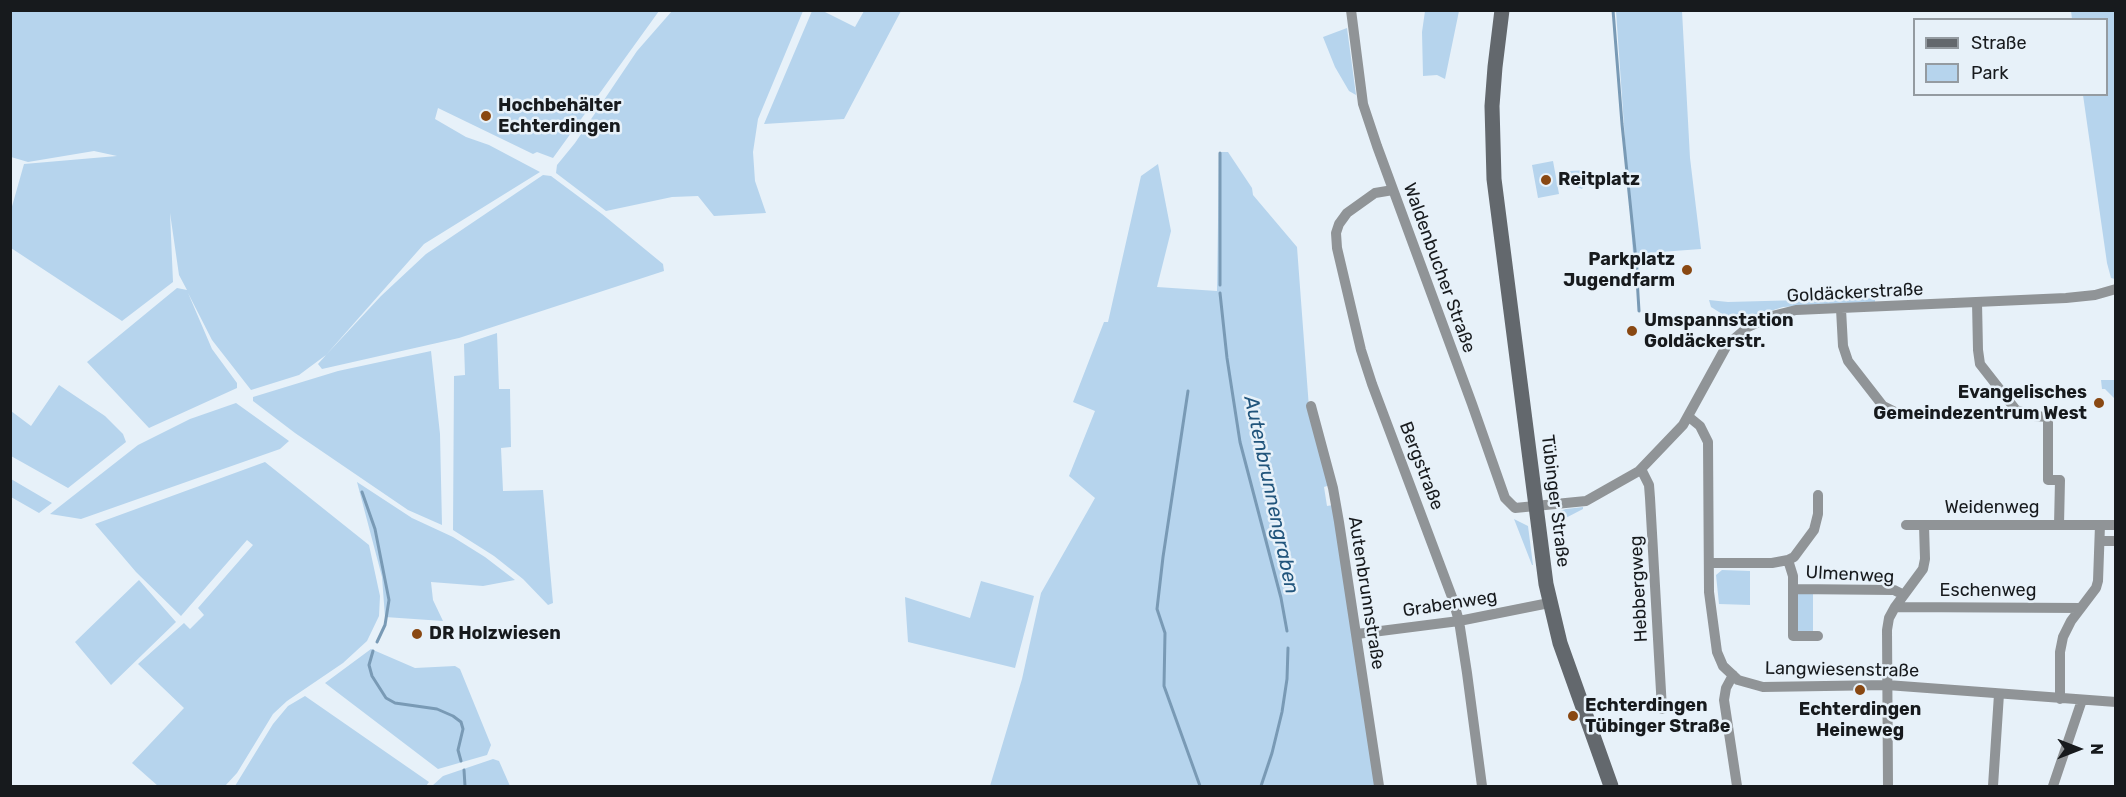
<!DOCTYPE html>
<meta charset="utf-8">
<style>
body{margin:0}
#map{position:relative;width:2126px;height:797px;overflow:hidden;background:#e7f1f9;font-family:Rubik,sans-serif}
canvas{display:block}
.frame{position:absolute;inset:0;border:12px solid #171a1d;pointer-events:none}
.legend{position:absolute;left:1913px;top:18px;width:195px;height:78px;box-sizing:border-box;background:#e7f1f9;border:2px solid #949ba1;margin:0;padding:8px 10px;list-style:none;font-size:18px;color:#171a1d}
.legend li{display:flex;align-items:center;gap:12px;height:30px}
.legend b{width:30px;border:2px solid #949ba1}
.north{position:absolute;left:2048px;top:719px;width:60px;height:60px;-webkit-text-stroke:4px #e7f1f9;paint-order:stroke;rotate:90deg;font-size:16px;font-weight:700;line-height:24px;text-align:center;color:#171a1d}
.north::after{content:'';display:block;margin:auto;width:21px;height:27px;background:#171a1d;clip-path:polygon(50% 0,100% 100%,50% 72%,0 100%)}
</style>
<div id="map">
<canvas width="2126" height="797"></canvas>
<div class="frame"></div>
<ul class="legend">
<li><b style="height:8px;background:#63686d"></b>Straße</li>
<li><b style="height:16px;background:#b6d4ed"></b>Park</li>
</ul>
<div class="north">N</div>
</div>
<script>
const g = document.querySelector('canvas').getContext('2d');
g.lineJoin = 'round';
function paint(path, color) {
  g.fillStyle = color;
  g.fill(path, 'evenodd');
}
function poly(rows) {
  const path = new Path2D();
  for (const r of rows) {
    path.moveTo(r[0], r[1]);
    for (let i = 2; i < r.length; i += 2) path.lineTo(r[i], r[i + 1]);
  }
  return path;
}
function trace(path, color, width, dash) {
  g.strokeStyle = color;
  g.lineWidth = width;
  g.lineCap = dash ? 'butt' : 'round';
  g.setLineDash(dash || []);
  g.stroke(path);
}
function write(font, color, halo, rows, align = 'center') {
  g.font = font + ' Rubik,sans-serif';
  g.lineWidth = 5;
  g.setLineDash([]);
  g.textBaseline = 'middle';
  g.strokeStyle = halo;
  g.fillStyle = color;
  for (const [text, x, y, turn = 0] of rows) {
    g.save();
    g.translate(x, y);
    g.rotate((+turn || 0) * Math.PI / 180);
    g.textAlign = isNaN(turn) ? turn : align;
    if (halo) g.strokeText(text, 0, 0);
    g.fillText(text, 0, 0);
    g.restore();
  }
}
const green = poly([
 [10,11,659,11,553,158,537,152,533,154,438,108,435,119,466,137,489,145,540,172,424,244,326,355,381,296,426,254,543,175,551,176,602,214,663,264,664,271,459,338,322,369,318,364,326,355,299,375,251,390,212,340,188,293,212,349,237,383,237,388,149,428,87,362,177,288,187,290,179,275,170,213,173,282,122,321,11,248,11,210,24,164,117,156,94,151,28,162,11,157],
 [672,11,803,11,758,119,753,152,755,181,766,213,714,216,698,196,672,197,606,211,556,173,557,165,575,143,637,51],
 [812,11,823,11,855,27,864,11,901,11,844,119,764,124],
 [1425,11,1459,11,1445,79,1437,75,1423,76,1422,32],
 [1616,11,1682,11,1690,158,1701,249,1633,254],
 [2071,11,2115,11,2115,279,2111,278,2107,263,2083,95,2106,94,2106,20,2072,19],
 [1347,28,1356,95,1349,91,1335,67,1323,37],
 [1219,152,1228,152,1252,188,1253,195,1297,247,1309,408,1330,485,1324,487,1327,506,1333,505,1376,786,990,786,1022,679,1041,593,1095,498,1069,476,1095,411,1073,402,1104,322,1108,322,1141,176,1158,164,1171,231,1157,287,1217,291],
 [1553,161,1559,194,1538,198,1532,165],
 [1587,170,1586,182,1582,189,1569,184,1569,171],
 [1875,298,1875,302,1783,307,1764,313,1743,327,1711,307,1709,300,1728,302],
 [497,333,499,389,510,389,511,447,501,448,503,491,543,490,553,603,548,605,523,579,494,556,453,530,454,376,465,375,464,344],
 [431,351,440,434,442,525,408,510,295,433,253,401,253,397,338,371],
 [2101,380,2115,380,2115,399,2105,389,2102,389],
 [59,385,105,416,123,434,126,442,68,488,11,456,11,411,31,426],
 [236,403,289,441,280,449,81,519,50,514,138,445,190,419],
 [265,462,369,545,380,596,379,616,367,641,343,663,287,701,273,714,237,773,225,786,158,786,132,763,184,708,138,664,184,623,190,629,204,615,198,608,253,545,247,540,181,616,136,572,95,524],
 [11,479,52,503,39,513,11,497],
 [357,482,412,518,453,537,485,557,515,580,483,586,431,582,433,600,443,621,385,617,382,577],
 [1583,507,1583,509,1554,524,1553,514,1556,512,1566,509],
 [1514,519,1528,526,1533,565,1532,565],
 [1722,570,1750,571,1750,605,1719,604,1716,575],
 [139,580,176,622,111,685,75,642],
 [981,581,1034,596,1015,668,908,642,905,597,970,618],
 [1798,593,1813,593,1813,631,1798,631],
 [371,649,415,668,455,666,460,669,491,745,487,755,438,769,325,683],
 [305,696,429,782,426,786,235,786,273,724,288,706],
 [493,759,499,761,510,786,432,786,443,776]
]);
const stream = poly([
 [1613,10,1622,124,1637,270],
 [1220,153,1220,285],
 [1637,278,1639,311],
 [1220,293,1227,358,1240,442,1281,598,1287,631],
 [1188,391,1163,557,1157,609,1165,633,1164,686,1200,786],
 [362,492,375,529,389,600,385,625,377,642],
 [373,651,369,665,372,676,386,698,395,703,437,709,453,716,461,722,463,729,458,750,461,761],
 [464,770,465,786],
 [1261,786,1272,753,1282,712,1287,679,1288,648]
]);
const minor = poly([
 [1351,10,1363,104,1377,146,1472,404,1505,498,1515,508,1586,501,1639,471,1683,425,1727,345,1748,327,1772,316,1796,310,2066,298,2095,295,2116,289],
 [1393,190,1375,193,1347,213,1339,224,1336,233,1337,248,1361,350,1372,384,1452,597,1459,621,1467,673,1482,786],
 [1977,302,1978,350,1980,364,2016,410,2034,416,2048,417,2048,480,2060,480,2059,525],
 [1841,309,1843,346,1848,361,1883,406,1899,414,1918,415],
 [1311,406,1333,488,1339,522,1379,786],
 [1689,417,1700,426,1708,442,1709,592,1717,652,1723,666,1738,680,1763,687,1887,685,2116,702],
 [1641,469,1649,485,1650,498,1662,709],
 [1906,525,2116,525],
 [2100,541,2116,541],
 [1788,560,1793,576,1793,636,1818,636],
 [1709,563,1772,563,1788,560,1794,557,1814,530,1818,514,1818,495],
 [1793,589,1894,590,1904,595],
 [1895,607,2081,608],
 [1357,634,1459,621,1549,603],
 [1733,675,1726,688,1724,700,1737,786],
 [2060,699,2060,652,2063,637,2071,621,2096,588,2098,581,2100,525],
 [1888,786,1887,630,1889,618,1895,607,1923,569,1925,559,1924,525],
 [1993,786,1999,694],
 [2053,786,2082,700]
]);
const secondary = poly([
 [1502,10,1495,67,1492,106,1494,179,1546,584,1560,643,1611,786]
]);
const markers = [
 [486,116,6,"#894812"],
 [1546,180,6,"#894812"],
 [1687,270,6,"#894812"],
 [1632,331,6,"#894812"],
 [2099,403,6,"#894812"],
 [417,634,6,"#894812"],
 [1860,690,6,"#894812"],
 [1573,716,6,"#894812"]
];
const poiNames = [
 ["Hochbehälter",498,106],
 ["Echterdingen",498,127],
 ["Reitplatz",1558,180],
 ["Parkplatz",1675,260,"right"],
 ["Jugendfarm",1675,281,"right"],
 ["Umspannstation",1644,321],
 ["Goldäckerstr.",1644,342],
 ["Evangelisches",2087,393,"right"],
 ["Gemeindezentrum West",2087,414,"right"],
 ["DR Holzwiesen",429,634],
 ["Echterdingen",1585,706],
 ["Tübinger Straße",1585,727],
 ["Echterdingen",1860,710,"center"],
 ["Heineweg",1860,731,"center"]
];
const streetNames = [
 ["Waldenbucher Straße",1439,268,70],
 ["Goldäckerstraße",1855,293,-3],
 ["Bergstraße",1421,466,69],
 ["Tübinger Straße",1555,501,83],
 ["Weidenweg",1992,508],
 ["Ulmenweg",1850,575,3],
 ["Hebbergweg",1639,589,-93],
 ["Eschenweg",1988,591],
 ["Autenbrunnstraße",1366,593,81],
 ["Grabenweg",1450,604,-9],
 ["Langwiesenstraße",1842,670,1]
];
const waterNames = [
 ["Autenbrunnengraben",1271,495,78]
];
paint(green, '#b6d4ed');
trace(stream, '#799ab5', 3);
trace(minor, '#909497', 10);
trace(secondary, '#63686d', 15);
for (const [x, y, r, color] of markers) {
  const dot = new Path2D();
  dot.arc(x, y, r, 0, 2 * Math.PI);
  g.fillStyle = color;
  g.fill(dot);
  trace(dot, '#e7f1f9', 2);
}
write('bold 18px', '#171a1d', '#e7f1f9', poiNames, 'left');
write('18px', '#171a1d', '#e7f1f9', streetNames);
write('italic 20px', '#21557c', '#e7f1f9', waterNames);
</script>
